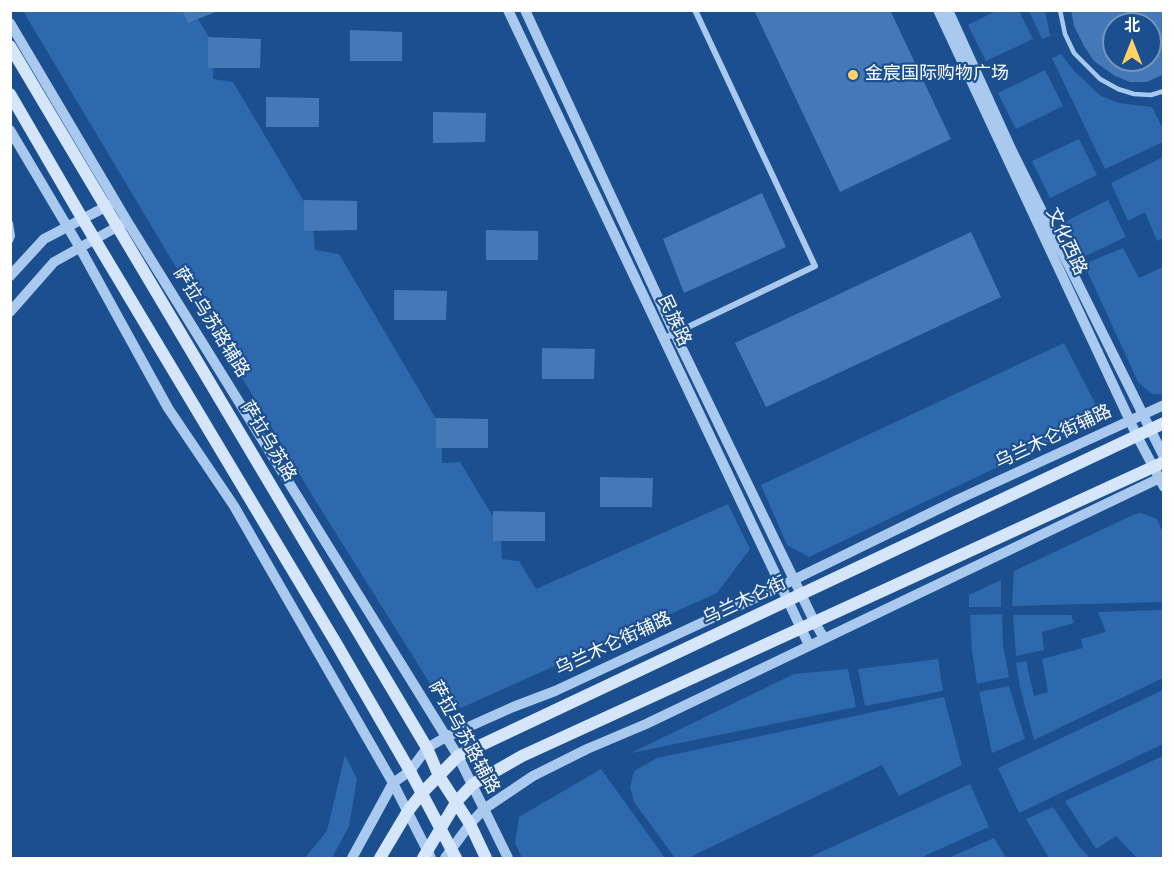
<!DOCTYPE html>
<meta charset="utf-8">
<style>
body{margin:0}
#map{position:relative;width:1174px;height:869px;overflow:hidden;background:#1b4f8f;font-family:"Source Sans 3","Noto Sans SC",sans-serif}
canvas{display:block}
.frame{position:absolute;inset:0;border:12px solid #fff;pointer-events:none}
.north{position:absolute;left:1102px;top:12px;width:60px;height:60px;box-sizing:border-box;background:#1b4f8f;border:2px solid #7695bc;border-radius:50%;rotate:0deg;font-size:16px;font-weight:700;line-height:24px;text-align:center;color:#fff}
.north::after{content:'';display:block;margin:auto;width:21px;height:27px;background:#ffd166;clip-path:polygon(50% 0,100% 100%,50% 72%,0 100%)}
</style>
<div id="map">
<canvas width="1174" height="869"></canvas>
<div class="frame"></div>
<div class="north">北</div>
</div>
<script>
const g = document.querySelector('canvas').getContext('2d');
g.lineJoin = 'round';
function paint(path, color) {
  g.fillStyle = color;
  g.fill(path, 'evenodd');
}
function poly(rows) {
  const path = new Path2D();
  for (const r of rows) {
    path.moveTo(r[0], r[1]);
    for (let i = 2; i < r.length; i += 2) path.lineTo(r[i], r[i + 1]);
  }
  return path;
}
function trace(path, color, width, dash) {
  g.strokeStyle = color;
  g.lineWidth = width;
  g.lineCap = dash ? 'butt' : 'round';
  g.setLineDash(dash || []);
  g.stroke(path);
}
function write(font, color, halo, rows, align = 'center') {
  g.font = font + ' "Source Sans 3","Noto Sans SC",sans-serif';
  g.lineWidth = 4.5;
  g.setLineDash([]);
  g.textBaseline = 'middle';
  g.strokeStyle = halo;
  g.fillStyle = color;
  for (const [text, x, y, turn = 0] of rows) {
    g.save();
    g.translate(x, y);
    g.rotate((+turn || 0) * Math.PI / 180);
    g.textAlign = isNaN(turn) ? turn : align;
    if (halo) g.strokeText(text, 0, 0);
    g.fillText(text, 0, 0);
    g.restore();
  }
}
const green = poly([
 [998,10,1019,11,1033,39,986,61,968,25],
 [23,11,193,11,214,45,213,79,233,82,312,215,315,250,339,254,442,429,442,463,460,462,500,528,502,559,519,561,536,589,728,504,750,549,717,593,461,708,429,682,312,495],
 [1029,11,1045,11,1050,36,1042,39],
 [1061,54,1074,71,1101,96,1119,103,1152,107,1163,129,1163,142,1105,169,1052,58],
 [1045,70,1063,106,1016,129,998,93],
 [1079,139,1097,175,1050,198,1032,161],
 [1163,157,1163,238,1157,241,1145,212,1128,221,1111,183],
 [1108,200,1126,237,1079,259,1062,223],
 [1123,248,1139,278,1163,267,1163,394,1152,394,1138,382,1084,264],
 [1064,343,1095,403,1088,424,809,557,787,545,761,485],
 [1141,513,1157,519,1163,533,1163,602,1012,606,1014,571,1133,515],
 [1001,580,1001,607,969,607,969,595],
 [1163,610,1163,678,1034,740,1020,687,1016,663,1026,661,1034,696,1048,692,1042,659,1083,648,1081,639,1106,632,1098,612],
 [1002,614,1003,645,1009,677,977,684,972,650,970,615],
 [1013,615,1071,615,1074,623,1042,632,1044,650,1016,656],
 [938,659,943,691,865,706,858,669],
 [848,669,856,707,631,753,794,674],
 [1009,686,1025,739,992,753,979,692],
 [1163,690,1163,744,1019,813,998,768],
 [944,697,962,765,899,796,882,765,688,858,675,858,634,802,630,787,634,771,657,758],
 [345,755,357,779,349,826,332,858,305,858,327,831],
 [1163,756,1163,858,1137,858,1116,836,1096,849,1065,801],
 [601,769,665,858,522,858,515,843,519,817],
 [970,784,989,827,920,858,813,858,812,856],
 [1053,807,1078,845,1090,858,1049,858,1026,819],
 [994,838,1006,858,948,858]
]);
const building = poly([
 [182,10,218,10,218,11,188,23],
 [754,10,890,10,951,139,840,192],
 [1071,10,1164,10,1164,74,1147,82,1130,82,1115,76,1094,61,1084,46,1074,26],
 [1114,24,1150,24,1150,60,1114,60],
 [350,30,402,32,402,61,350,61],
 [208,37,261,39,260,68,208,68],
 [266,97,319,98,319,127,266,127],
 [433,112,486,113,485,142,433,143],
 [762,193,786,247,684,293,663,239],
 [304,200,357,201,357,230,304,231],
 [486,230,538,231,538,260,486,260],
 [971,232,1001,297,766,407,735,343],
 [394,290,447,291,446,320,394,320],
 [542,348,595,349,594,379,542,379],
 [436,418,488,419,488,448,436,448],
 [600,477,653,478,652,507,600,507],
 [493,511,545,512,545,541,493,541]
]);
const service = poly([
 [1060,10,1065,34,1074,53,1100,79,1118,89,1134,94,1151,95,1164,91]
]);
const minor = poly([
 [10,223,12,236,10,241],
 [663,339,815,266,695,10]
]);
const tertiary = poly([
 [508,10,809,645],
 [525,10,674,332,815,623,824,638],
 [938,10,1137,436,1164,487],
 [948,10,1012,151,1164,457],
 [10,23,127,221,458,756,508,858],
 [10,130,80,248,168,408,234,506,393,783,431,858],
 [10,276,44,239,113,203],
 [10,312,54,262,124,223],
 [352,858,393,783,410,771,427,748,446,737,513,707,555,691,781,586,959,499,1164,405],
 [445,858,470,824,484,809,533,776,587,749,646,724,1164,476]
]);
const secondary = poly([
 [10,46,427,748,439,776,470,824,486,858],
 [10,94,82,218,336,643,410,771,456,858],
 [380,858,408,811,422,793,458,756,1164,423],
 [423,858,457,801,473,784,522,756,1164,462]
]);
const markers = [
 [853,75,6,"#ffd166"]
];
const poiNames = [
 ["金宸国际购物广场",865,75]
];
const streetNames = [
 ["文化西路",1065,242,65],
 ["民族路",673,321,65],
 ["萨拉乌苏路辅路",210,323,58],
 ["乌兰木仑街辅路",1054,438,-25],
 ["萨拉乌苏路",267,442,59],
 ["乌兰木仑街",745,602,-25],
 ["乌兰木仑街辅路",614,645,-25],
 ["萨拉乌苏路辅路",463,738,61]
];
paint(green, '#2e69ad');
paint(building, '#4478b7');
trace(service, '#a9c9ee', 4.5);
trace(minor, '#a9c9ee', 6);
trace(tertiary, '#a9c9ee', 10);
trace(secondary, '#d6e6fa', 12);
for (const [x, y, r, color] of markers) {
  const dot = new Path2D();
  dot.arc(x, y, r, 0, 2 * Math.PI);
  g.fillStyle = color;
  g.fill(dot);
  trace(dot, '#1b4f8f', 2);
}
write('18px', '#fff', '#1b4f8f', poiNames, 'left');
write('18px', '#fff', '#1b4f8f', streetNames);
</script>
